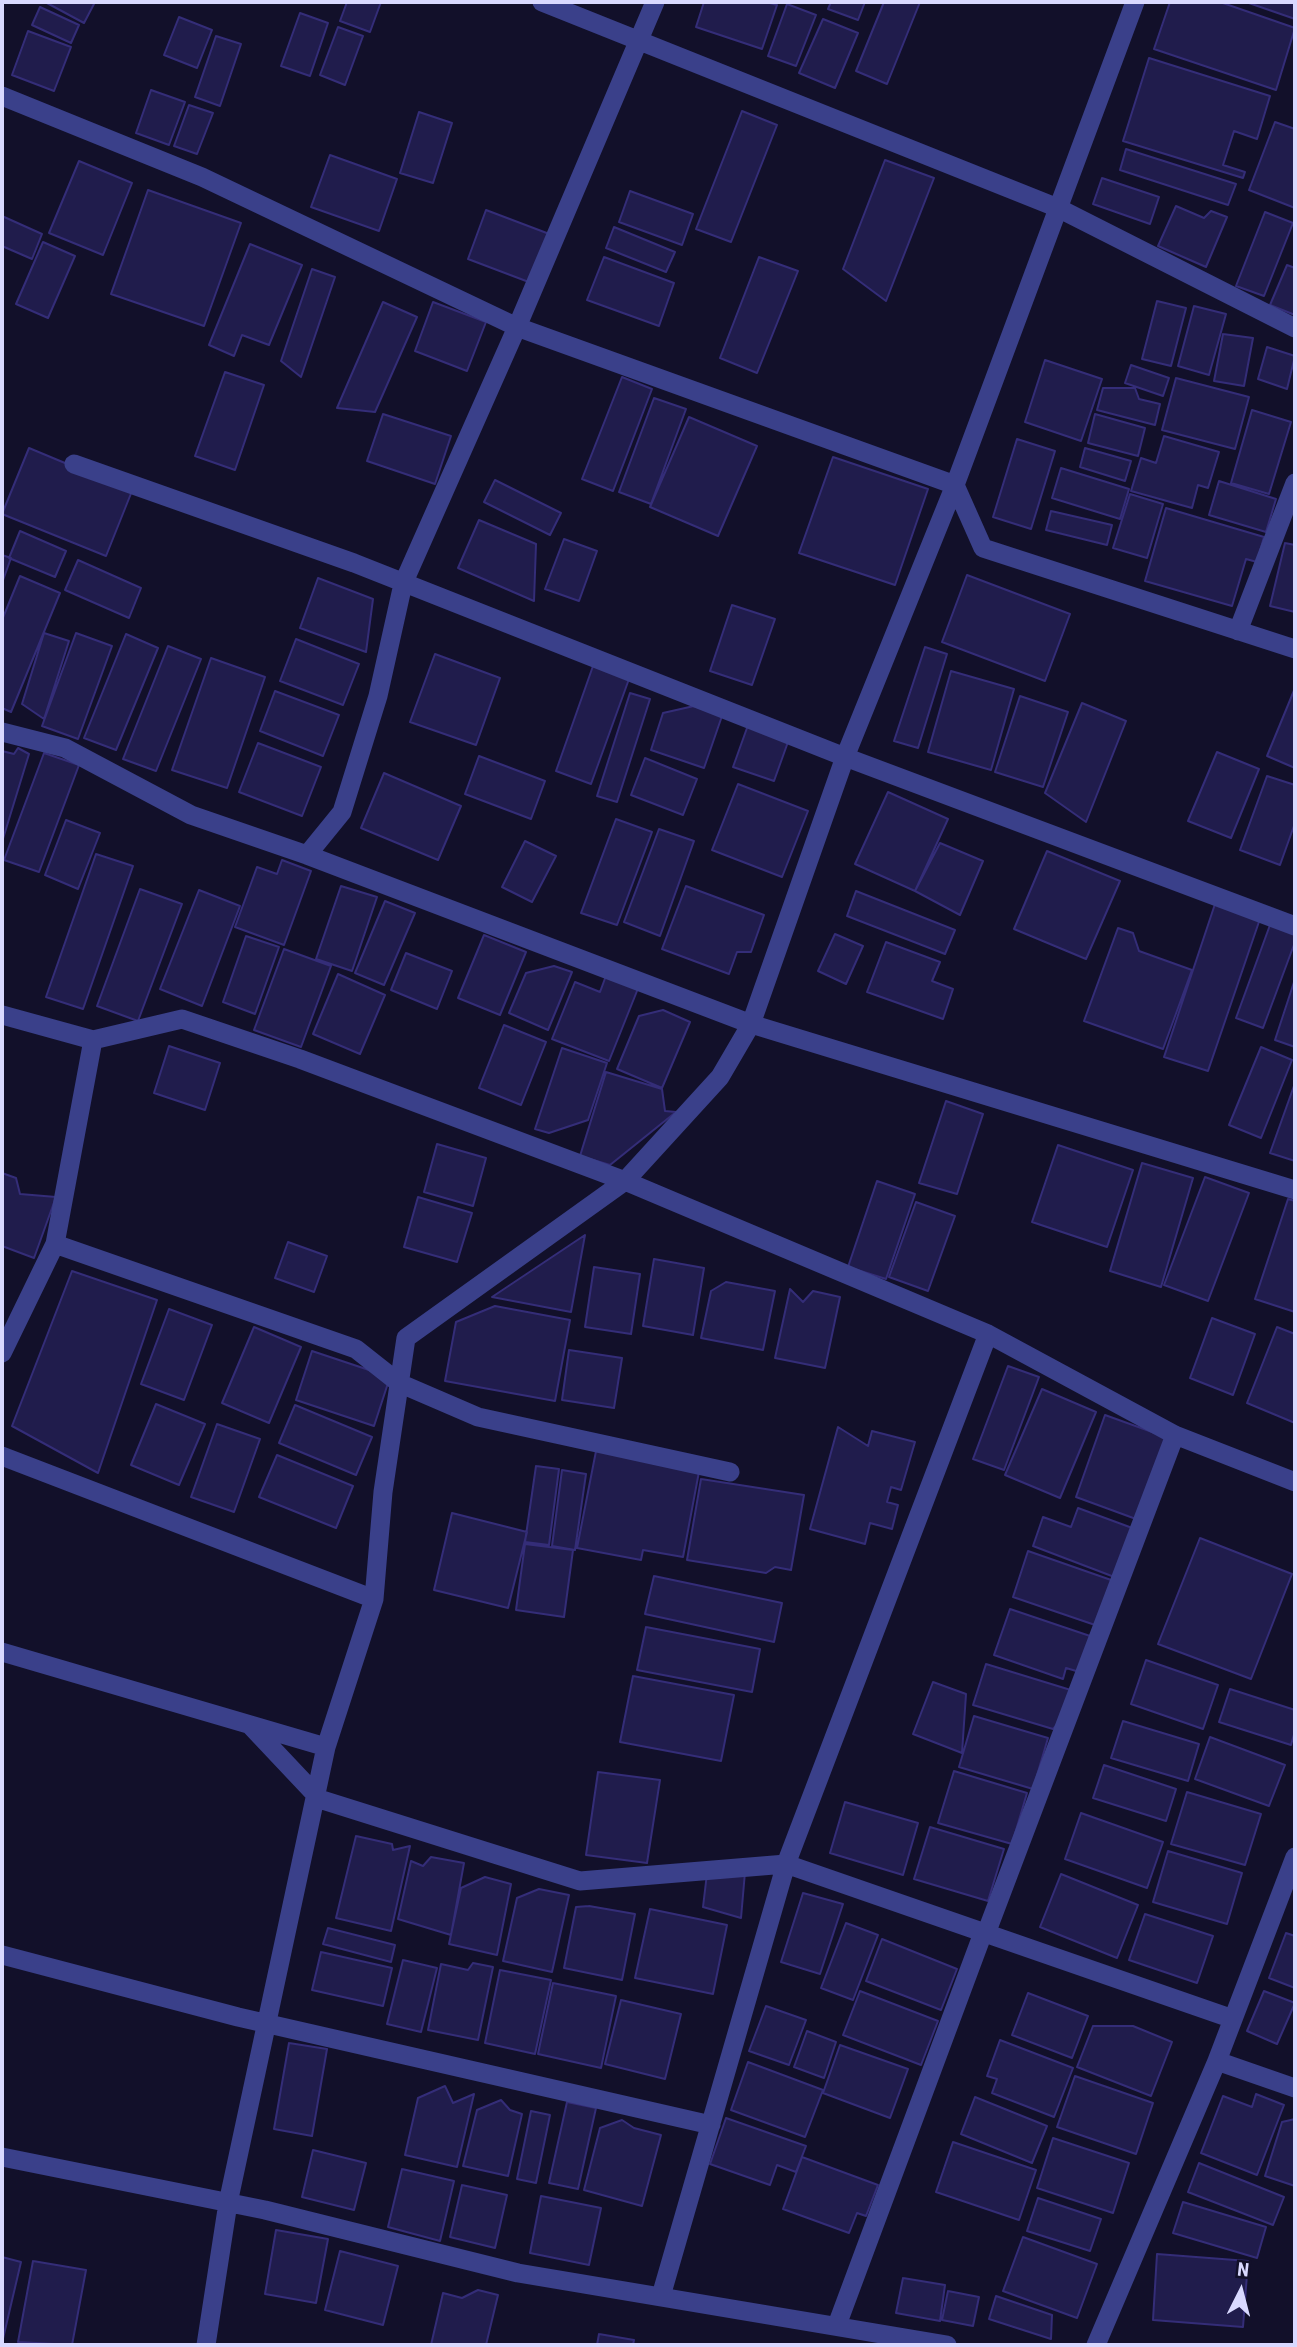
<!DOCTYPE html>
<style>
body{margin:0}
#map{position:relative;width:1297px;height:2347px;overflow:hidden;background:#12102a;font-family:"Roboto Condensed",sans-serif}
canvas{display:block}
.frame{position:absolute;inset:0;border:4px solid #d9d9ff;pointer-events:none}
.north{position:absolute;left:1206px;top:2256px;width:70px;height:70px;-webkit-text-stroke:5px #12102a;paint-order:stroke;rotate:6deg;font-size:19px;font-weight:700;line-height:28px;text-align:center;color:#d9d9ff}
.north::after{content:'';display:block;margin:auto;width:24px;height:32px;background:#d9d9ff;clip-path:polygon(50% 0,100% 100%,50% 72%,0 100%)}
</style>
<div id="map">
<canvas width="1297" height="2347"></canvas>
<div class="frame"></div>
<div class="north">N</div>
</div>
<script>
const g = document.querySelector('canvas').getContext('2d');
g.lineJoin = 'round';
function paint(path, color) {
  g.fillStyle = color;
  g.fill(path, 'evenodd');
}
function poly(rows) {
  const path = new Path2D();
  for (const r of rows) {
    path.moveTo(r[0], r[1]);
    for (let i = 2; i < r.length; i += 2) path.lineTo(r[i], r[i + 1]);
  }
  return path;
}
function trace(path, color, width, dash) {
  g.strokeStyle = color;
  g.lineWidth = width;
  g.lineCap = dash ? 'butt' : 'round';
  g.setLineDash(dash || []);
  g.stroke(path);
}
const building = poly([
 [45,2,95,2,84,23,45,2],
 [347,2,381,2,370,32,340,21,347,2],
 [704,2,766,2,777,5,762,49,696,27,704,2],
 [831,2,865,2,858,20,828,9,831,2],
 [884,2,920,2,887,84,856,71,884,2],
 [1170,2,1220,2,1295,28,1276,90,1154,49,1170,2],
 [1246,2,1295,2,1295,19,1246,2],
 [787,4,816,15,796,66,768,56,787,4],
 [40,7,79,25,71,43,32,25,40,7],
 [300,13,328,23,310,76,281,66,300,13],
 [179,17,212,30,197,68,164,55,179,17],
 [823,19,858,33,835,88,799,73,823,19],
 [338,27,363,36,345,85,320,75,338,27],
 [28,31,71,47,54,91,12,75,28,31],
 [216,36,241,44,220,106,195,97,216,36],
 [1149,58,1270,96,1257,139,1234,131,1223,165,1245,172,1243,178,1123,141,1149,58],
 [151,90,185,102,169,145,136,133,151,90],
 [189,105,213,113,197,154,174,146,189,105],
 [742,111,777,125,731,242,696,229,742,111],
 [419,112,452,123,433,183,400,173,419,112],
 [1275,122,1295,129,1295,208,1249,190,1275,122],
 [1126,149,1236,184,1228,205,1120,170,1126,149],
 [330,155,397,179,379,231,311,207,330,155],
 [885,160,934,178,886,301,843,269,885,160],
 [79,161,132,183,103,255,49,233,79,161],
 [1102,178,1159,197,1150,224,1093,204,1102,178],
 [148,190,241,223,204,326,111,294,148,190],
 [630,191,693,214,682,245,619,222,630,191],
 [1176,206,1204,218,1211,211,1227,217,1206,267,1158,246,1176,206],
 [486,210,552,235,534,284,468,259,486,210],
 [1265,212,1293,223,1264,296,1236,286,1265,212],
 [2,216,42,234,32,259,2,246,2,216],
 [614,227,675,252,666,272,606,248,614,227],
 [43,242,75,256,48,318,16,304,43,242],
 [250,244,302,265,269,345,242,335,234,356,209,345,250,244],
 [604,257,674,283,659,326,587,300,604,257],
 [759,257,798,271,757,373,720,358,759,257],
 [1287,265,1295,268,1295,315,1270,305,1287,265],
 [312,269,335,277,301,377,281,361,312,269],
 [1157,301,1186,308,1171,366,1142,359,1157,301],
 [383,302,417,317,375,412,337,408,383,302],
 [433,302,486,322,467,371,415,351,433,302],
 [1194,306,1226,314,1209,375,1178,366,1194,306],
 [1223,334,1253,338,1244,386,1214,381,1223,334],
 [1267,347,1295,356,1287,389,1258,379,1267,347],
 [1045,360,1102,379,1081,441,1025,422,1045,360],
 [1131,365,1169,378,1163,396,1125,383,1131,365],
 [225,372,264,385,235,470,195,456,225,372],
 [622,377,652,389,613,491,582,479,622,377],
 [1176,378,1249,397,1235,449,1162,430,1176,378],
 [1103,388,1135,388,1139,399,1160,404,1155,425,1097,410,1103,388],
 [654,398,686,409,651,504,619,492,654,398],
 [1252,410,1291,422,1269,494,1231,483,1252,410],
 [383,414,451,436,435,484,367,461,383,414],
 [1095,414,1145,428,1138,456,1088,443,1095,414],
 [689,417,757,446,718,536,650,507,689,417],
 [1164,436,1219,452,1208,488,1198,485,1192,508,1131,491,1141,458,1156,463,1164,436],
 [1017,439,1055,451,1031,529,993,517,1017,439],
 [29,448,132,491,106,556,2,514,29,448],
 [1085,448,1131,461,1125,481,1080,467,1085,448],
 [833,457,928,489,895,585,799,553,833,457],
 [1061,468,1129,489,1120,519,1052,498,1061,468],
 [495,480,561,513,550,535,484,502,495,480],
 [1219,481,1276,499,1266,532,1209,515,1219,481],
 [1130,494,1163,504,1147,558,1113,548,1130,494],
 [1166,508,1264,537,1257,562,1246,559,1232,606,1145,581,1166,508],
 [1051,511,1112,525,1107,545,1046,530,1051,511],
 [479,520,536,544,534,601,458,568,479,520],
 [20,531,66,551,55,577,9,558,20,531],
 [564,539,597,551,579,601,545,589,564,539],
 [1285,543,1295,545,1295,612,1270,606,1285,543],
 [2,555,11,558,2,583,2,555],
 [78,560,141,588,129,618,65,590,78,560],
 [967,575,1070,614,1045,681,942,642,967,575],
 [20,576,60,593,11,712,2,708,2,620,20,576],
 [318,578,373,599,366,652,300,628,318,578],
 [732,605,775,619,752,685,710,671,732,605],
 [44,633,69,641,44,719,22,704,44,633],
 [76,633,112,646,78,739,42,726,76,633],
 [126,634,158,648,116,750,84,738,126,634],
 [296,639,359,664,343,705,280,681,296,639],
 [168,646,201,659,156,771,123,759,168,646],
 [925,647,947,654,918,748,894,741,925,647],
 [435,654,500,678,476,745,410,722,435,654],
 [211,658,265,677,227,788,172,770,211,658],
 [593,666,629,679,591,784,556,771,593,666],
 [951,671,1014,689,991,770,928,752,951,671],
 [1295,688,1295,768,1267,756,1295,688],
 [275,691,339,715,323,756,260,731,275,691],
 [630,693,650,699,617,802,597,796,630,693],
 [1020,696,1068,712,1043,787,995,772,1020,696],
 [1082,703,1126,721,1086,822,1045,793,1082,703],
 [694,706,722,716,704,768,651,750,663,713,694,706],
 [752,714,793,728,774,781,733,767,752,714],
 [258,743,321,767,302,816,239,792,258,743],
 [18,748,29,754,2,842,2,751,14,754,18,748],
 [1217,752,1259,769,1231,838,1188,821,1217,752],
 [44,753,79,765,39,872,4,860,44,753],
 [479,756,545,781,531,819,465,794,479,756],
 [645,758,697,779,683,815,631,795,645,758],
 [384,773,461,806,438,860,361,828,384,773],
 [1267,776,1295,785,1295,823,1280,865,1240,850,1267,776],
 [738,784,808,811,782,877,712,850,738,784],
 [888,792,948,819,915,891,855,864,888,792],
 [616,819,652,832,617,925,581,913,616,819],
 [66,820,100,833,78,889,45,875,66,820],
 [659,829,694,841,660,936,624,922,659,829],
 [525,841,556,856,532,902,502,887,525,841],
 [940,843,983,861,960,915,915,891,940,843],
 [1047,851,1120,881,1086,959,1014,929,1047,851],
 [96,854,133,866,83,1009,46,997,96,854],
 [282,860,311,871,284,945,235,927,257,867,277,874,282,860],
 [341,886,377,897,352,971,316,959,341,886],
 [686,886,764,915,751,952,737,952,729,974,662,949,686,886],
 [140,889,182,904,138,1021,97,1006,140,889],
 [199,890,240,906,202,1006,160,989,199,890],
 [856,891,955,930,945,954,847,916,856,891],
 [1218,895,1263,910,1208,1071,1164,1057,1218,895],
 [385,901,415,913,384,985,355,973,385,901],
 [1270,925,1295,934,1295,942,1263,1028,1236,1018,1270,925],
 [1118,928,1133,933,1139,951,1192,970,1163,1049,1084,1021,1118,928],
 [835,934,863,946,846,984,818,971,835,934],
 [484,935,526,952,500,1015,458,998,484,935],
 [246,936,279,947,255,1014,223,1002,246,936],
 [886,942,940,962,932,981,953,989,943,1019,867,992,886,942],
 [284,949,331,966,301,1047,254,1030,284,949],
 [406,953,452,971,437,1009,391,990,406,953],
 [554,966,572,972,548,1030,509,1013,526,973,554,966],
 [607,973,639,986,609,1061,552,1039,575,982,600,992,607,973],
 [338,974,385,995,360,1054,313,1034,338,974],
 [1295,979,1295,1047,1275,1040,1295,979],
 [663,1010,690,1022,662,1088,617,1069,639,1016,663,1010],
 [504,1025,546,1042,521,1105,479,1088,504,1025],
 [169,1046,220,1063,205,1110,154,1093,169,1046],
 [1261,1047,1292,1060,1261,1138,1229,1125,1261,1047],
 [562,1048,607,1063,588,1120,549,1133,535,1129,562,1048],
 [606,1072,662,1089,665,1111,676,1112,610,1165,580,1156,606,1072],
 [1295,1083,1295,1161,1270,1153,1295,1083],
 [946,1101,983,1114,957,1194,919,1183,946,1101],
 [437,1144,486,1158,473,1206,424,1192,437,1144],
 [1058,1145,1133,1170,1107,1247,1032,1222,1058,1145],
 [1142,1163,1193,1178,1161,1287,1110,1271,1142,1163],
 [2,1173,16,1178,20,1194,56,1197,34,1258,2,1246,2,1173],
 [1205,1177,1249,1193,1208,1301,1164,1285,1205,1177],
 [877,1181,915,1194,886,1279,848,1267,877,1181],
 [418,1197,472,1213,457,1262,404,1247,418,1197],
 [1288,1199,1295,1201,1295,1312,1255,1299,1288,1199],
 [916,1202,955,1216,928,1291,889,1277,916,1202],
 [585,1235,571,1312,492,1297,585,1235],
 [288,1242,327,1256,314,1292,275,1278,288,1242],
 [654,1259,704,1268,693,1335,643,1326,654,1259],
 [594,1267,640,1274,631,1334,585,1327,594,1267],
 [72,1271,157,1300,98,1473,12,1426,72,1271],
 [726,1282,775,1291,763,1350,701,1338,711,1291,726,1282],
 [790,1289,803,1302,813,1291,840,1297,825,1368,775,1358,790,1289],
 [495,1306,570,1320,555,1401,445,1381,456,1322,495,1306],
 [169,1309,212,1325,184,1400,141,1384,169,1309],
 [1212,1318,1255,1334,1233,1395,1190,1378,1212,1318],
 [254,1327,301,1347,269,1423,222,1403,254,1327],
 [1277,1327,1295,1334,1295,1423,1247,1403,1277,1327],
 [569,1350,622,1358,614,1408,562,1400,569,1350],
 [312,1351,390,1377,374,1426,296,1400,312,1351],
 [1008,1366,1039,1377,1004,1470,973,1459,1008,1366],
 [1042,1389,1096,1412,1060,1498,1005,1475,1042,1389],
 [156,1404,205,1424,179,1485,131,1465,156,1404],
 [295,1405,372,1437,356,1475,279,1443,295,1405],
 [1105,1415,1166,1437,1136,1519,1076,1497,1105,1415],
 [217,1424,260,1439,234,1512,191,1497,217,1424],
 [838,1427,868,1446,872,1431,915,1442,901,1490,891,1487,887,1502,898,1505,892,1529,870,1523,865,1544,810,1529,838,1427],
 [597,1446,701,1461,683,1557,643,1550,641,1560,577,1548,597,1446],
 [277,1455,353,1486,336,1528,259,1497,277,1455],
 [536,1466,559,1469,549,1545,525,1542,536,1466],
 [562,1470,586,1474,575,1550,552,1546,562,1470],
 [701,1479,804,1495,791,1570,775,1567,766,1573,687,1560,701,1479],
 [1078,1508,1135,1529,1117,1578,1033,1546,1043,1517,1071,1527,1078,1508],
 [452,1513,527,1532,508,1608,434,1590,452,1513],
 [1200,1538,1292,1574,1251,1679,1158,1644,1200,1538],
 [525,1544,573,1550,564,1617,516,1610,525,1544],
 [1028,1551,1114,1581,1098,1626,1013,1597,1028,1551],
 [654,1576,782,1603,774,1642,645,1614,654,1576],
 [1010,1609,1096,1638,1083,1673,1066,1668,1063,1679,994,1655,1010,1609],
 [646,1627,760,1649,752,1692,637,1670,646,1627],
 [1146,1660,1218,1685,1203,1729,1131,1704,1146,1660],
 [986,1664,1074,1691,1066,1715,1053,1729,973,1705,986,1664],
 [633,1676,734,1695,721,1761,620,1742,633,1676],
 [933,1682,966,1694,962,1753,913,1734,933,1682],
 [1230,1689,1295,1710,1295,1731,1291,1745,1219,1722,1230,1689],
 [974,1716,1048,1738,1033,1789,959,1767,974,1716],
 [1123,1721,1199,1744,1188,1781,1111,1758,1123,1721],
 [1210,1737,1285,1765,1269,1806,1195,1779,1210,1737],
 [1104,1765,1176,1789,1166,1821,1093,1798,1104,1765],
 [954,1771,1027,1793,1012,1844,938,1823,954,1771],
 [598,1772,660,1780,647,1863,586,1855,598,1772],
 [1187,1792,1261,1814,1245,1865,1171,1844,1187,1792],
 [845,1802,918,1823,903,1875,830,1853,845,1802],
 [1081,1813,1163,1842,1147,1888,1065,1859,1081,1813],
 [930,1827,1004,1849,988,1901,914,1879,930,1827],
 [356,1836,392,1844,393,1850,410,1846,391,1931,336,1918,356,1836],
 [1168,1851,1242,1873,1227,1924,1153,1902,1168,1851],
 [431,1857,464,1863,451,1935,398,1919,411,1861,423,1866,431,1857],
 [708,1865,745,1872,741,1918,703,1907,708,1865],
 [1061,1874,1138,1905,1117,1958,1040,1927,1061,1874],
 [485,1877,511,1884,497,1955,449,1944,461,1888,485,1877],
 [539,1889,569,1895,552,1972,503,1961,517,1898,539,1889],
 [803,1893,843,1904,820,1974,781,1962,803,1893],
 [589,1906,635,1914,622,1980,564,1968,576,1907,589,1906],
 [650,1909,727,1925,713,1994,635,1978,650,1909],
 [1145,1914,1213,1936,1197,1983,1129,1960,1145,1914],
 [846,1923,878,1935,853,2000,821,1988,846,1923],
 [328,1928,395,1945,391,1962,323,1944,328,1928],
 [1286,1933,1295,1936,1295,1988,1269,1978,1286,1933],
 [882,1939,957,1969,941,2010,866,1981,882,1939],
 [321,1952,392,1968,383,2006,312,1990,321,1952],
 [403,1960,437,1968,421,2032,387,2024,403,1960],
 [473,1963,493,1967,478,2040,428,2030,441,1964,468,1970,473,1963],
 [500,1970,551,1980,535,2054,485,2043,500,1970],
 [553,1983,616,1996,601,2068,538,2054,553,1983],
 [860,1991,938,2021,921,2065,843,2035,860,1991],
 [1264,1991,1295,2003,1277,2044,1247,2031,1264,1991],
 [1028,1993,1088,2016,1072,2058,1012,2035,1028,1993],
 [621,2000,681,2014,665,2079,605,2064,621,2000],
 [766,2006,806,2020,789,2065,749,2051,766,2006],
 [1093,2026,1133,2026,1172,2042,1151,2096,1077,2067,1093,2026],
 [807,2031,836,2042,824,2078,794,2067,807,2031],
 [1000,2040,1073,2068,1054,2117,992,2093,997,2079,987,2076,1000,2040],
 [289,2043,327,2049,312,2136,274,2129,289,2043],
 [840,2045,908,2069,890,2118,823,2093,840,2045],
 [748,2062,823,2090,805,2137,731,2110,748,2062],
 [1075,2076,1153,2103,1136,2154,1057,2127,1075,2076],
 [445,2086,453,2103,474,2094,457,2167,405,2155,418,2098,445,2086],
 [1256,2094,1284,2105,1257,2175,1201,2153,1223,2096,1252,2107,1256,2094],
 [975,2097,1047,2126,1032,2163,961,2134,975,2097],
 [501,2100,510,2110,522,2114,508,2176,463,2166,477,2110,501,2100],
 [567,2102,596,2108,578,2189,549,2183,567,2102],
 [531,2111,550,2115,536,2183,517,2179,531,2111],
 [726,2118,806,2146,796,2172,777,2165,770,2185,710,2164,726,2118],
 [1295,2119,1295,2186,1265,2176,1282,2122,1295,2119],
 [622,2120,634,2128,661,2135,642,2206,584,2190,600,2128,622,2120],
 [1053,2138,1129,2163,1113,2213,1037,2188,1053,2138],
 [953,2142,1036,2170,1019,2220,936,2192,953,2142],
 [313,2150,366,2163,354,2210,302,2197,313,2150],
 [802,2157,878,2185,866,2216,857,2213,849,2233,783,2209,802,2157],
 [1199,2163,1284,2197,1273,2225,1188,2192,1199,2163],
 [402,2169,454,2181,440,2241,388,2227,402,2169],
 [462,2185,507,2195,495,2248,450,2237,462,2185],
 [541,2196,601,2208,589,2265,530,2253,541,2196],
 [1038,2198,1101,2219,1090,2251,1027,2231,1038,2198],
 [1183,2202,1266,2227,1257,2258,1173,2233,1183,2202],
 [276,2230,328,2239,316,2303,265,2294,276,2230],
 [1023,2237,1097,2264,1077,2318,1003,2291,1023,2237],
 [340,2251,398,2266,383,2325,325,2310,340,2251],
 [1157,2254,1248,2261,1243,2327,1153,2320,1157,2254],
 [2,2257,21,2262,2,2343,2,2257],
 [33,2261,86,2270,72,2345,18,2342,33,2261],
 [903,2278,945,2285,940,2321,896,2313,903,2278],
 [478,2290,498,2295,486,2345,431,2345,443,2293,462,2298,478,2290],
 [948,2291,979,2297,973,2326,942,2320,948,2291],
 [996,2296,1052,2315,1051,2339,989,2319,996,2296],
 [599,2334,634,2340,633,2345,597,2345,599,2334]
]);
const minor = poly([
 [542,2,1058,208,1295,328],
 [1135,2,955,485,845,757,751,1024,720,1077,625,1181,988,1334,1175,1435,1295,1482],
 [2,96,202,177,517,327,955,485,983,548,1295,649],
 [74,464,354,563,845,757,1295,926],
 [1238,631,1295,483],
 [2,732,65,748,191,815,307,855,342,812,378,696,403,584,517,327,655,2],
 [307,855,751,1024,1295,1190],
 [2,1015,93,1040,182,1019,300,1059,625,1181,406,1338,383,1492,374,1599,2,1456],
 [55,1244,356,1349,399,1383,478,1417,730,1472],
 [988,1334,786,1864,1233,2019],
 [2,1353,55,1244,93,1040],
 [2,1652,326,1747],
 [250,1725,316,1795,316,1798,580,1881,786,1864,661,2296],
 [1295,1857,1217,2061,1295,2088],
 [2,1955,238,2017,711,2125],
 [2,2157,265,2210,518,2273,947,2345],
 [837,2325,983,1933,987,1931,1175,1435],
 [206,2345,228,2203,326,1747,374,1599],
 [1096,2345,1217,2061]
]);
paint(building, '#201c4c');
trace(building, '#342d78', 2);
trace(minor, '#3a408a', 19);
</script>
